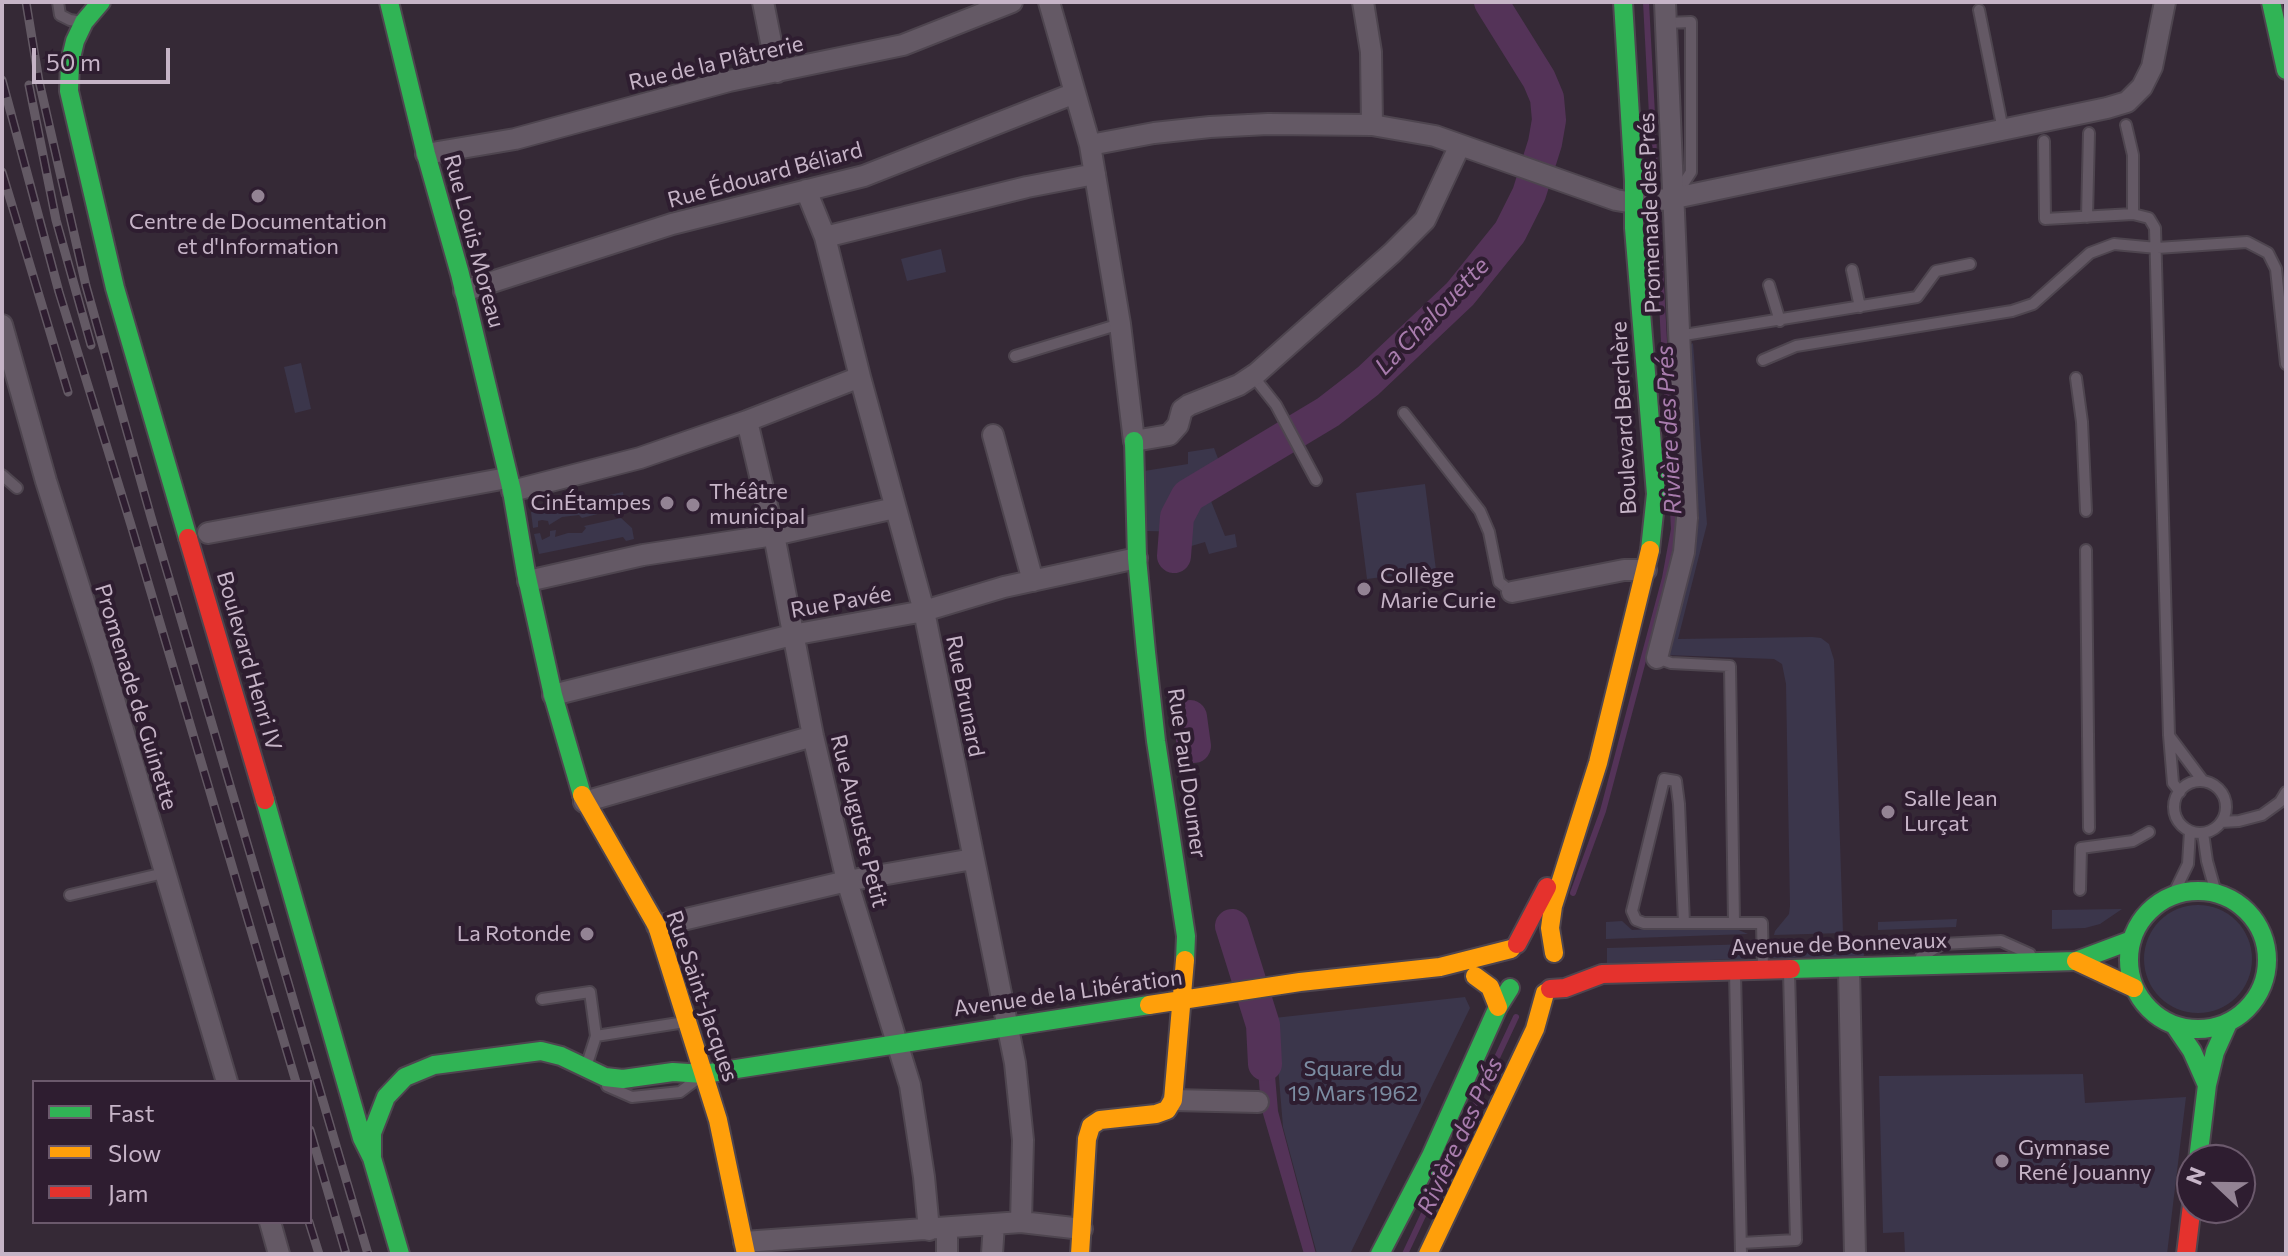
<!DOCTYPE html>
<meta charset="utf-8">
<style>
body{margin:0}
#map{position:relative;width:2288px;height:1256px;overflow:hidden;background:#352936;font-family:Commissioner,sans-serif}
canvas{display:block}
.frame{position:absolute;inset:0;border:4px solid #c6b4c7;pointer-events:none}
.legend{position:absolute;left:32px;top:1080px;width:280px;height:144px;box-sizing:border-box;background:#2e1d30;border:2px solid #6b596c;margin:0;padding:10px 14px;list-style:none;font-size:24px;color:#c6b4c7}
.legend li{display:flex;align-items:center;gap:16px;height:40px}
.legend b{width:40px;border:2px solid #6b596c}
.north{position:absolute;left:2176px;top:1144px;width:80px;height:80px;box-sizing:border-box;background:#2e1d30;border:2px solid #6b596c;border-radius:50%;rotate:292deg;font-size:22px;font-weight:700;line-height:32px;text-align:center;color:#c6b4c7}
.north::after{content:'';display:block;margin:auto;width:28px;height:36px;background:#938394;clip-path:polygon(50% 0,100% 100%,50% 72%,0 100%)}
.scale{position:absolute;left:32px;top:48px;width:138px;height:36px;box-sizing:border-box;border:4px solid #c6b4c7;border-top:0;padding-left:10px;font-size:24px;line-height:28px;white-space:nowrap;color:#c6b4c7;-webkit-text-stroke:6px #2e1d30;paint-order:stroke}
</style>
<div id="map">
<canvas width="2288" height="1256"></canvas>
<div class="frame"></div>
<ul class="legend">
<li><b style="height:10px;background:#30b455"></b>Fast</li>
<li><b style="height:10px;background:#ff9f0a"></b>Slow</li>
<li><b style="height:10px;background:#e5322d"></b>Jam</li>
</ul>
<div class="north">N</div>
<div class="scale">50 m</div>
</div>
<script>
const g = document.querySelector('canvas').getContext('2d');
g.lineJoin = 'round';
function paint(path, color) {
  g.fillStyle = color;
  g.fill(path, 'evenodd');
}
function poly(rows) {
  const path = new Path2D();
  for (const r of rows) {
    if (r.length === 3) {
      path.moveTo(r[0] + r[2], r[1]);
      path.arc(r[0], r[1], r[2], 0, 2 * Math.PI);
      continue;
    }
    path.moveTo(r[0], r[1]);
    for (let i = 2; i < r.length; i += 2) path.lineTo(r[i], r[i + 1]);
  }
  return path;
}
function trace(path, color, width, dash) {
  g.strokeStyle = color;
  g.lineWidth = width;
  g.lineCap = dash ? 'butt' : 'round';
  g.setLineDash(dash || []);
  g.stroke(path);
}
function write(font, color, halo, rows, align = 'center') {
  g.font = font + ' Commissioner,sans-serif';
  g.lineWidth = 8;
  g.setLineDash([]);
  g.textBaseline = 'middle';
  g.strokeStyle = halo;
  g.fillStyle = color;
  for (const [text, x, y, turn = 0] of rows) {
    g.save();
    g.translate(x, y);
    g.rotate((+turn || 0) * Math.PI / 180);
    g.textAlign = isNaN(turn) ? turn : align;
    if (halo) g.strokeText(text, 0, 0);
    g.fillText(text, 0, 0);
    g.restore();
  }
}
const green = poly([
 [941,249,946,272,907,281,901,259],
 [1693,343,1707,524,1678,639,1812,637,1821,638,1829,644,1834,660,1843,933,1774,935,1775,931,1789,914,1790,906,1786,684,1782,664,1774,659,1665,655,1699,521,1688,347],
 [301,363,311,409,295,413,284,367],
 [1214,448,1222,469,1213,476,1215,482,1220,484,1207,491,1225,536,1235,534,1237,547,1209,554,1205,542,1188,547,1188,532,1146,531,1144,471,1188,464,1188,452],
 [1425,484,1436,570,1367,579,1356,493],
 [623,492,625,507,582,518,579,515,562,517,549,525,548,521,542,520,538,521,538,527,533,528,531,512],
 [621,518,632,528,634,539,626,541,623,537,539,554,534,534,540,533,542,540,550,536,550,531,556,530,555,537,568,533,582,533,586,528,584,526],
 [2198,959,54],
 [2122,909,2100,924,2085,928,2052,929,2052,910],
 [1957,919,1956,927,1878,930,1878,922],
 [1622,921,1632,930,1683,927,1734,928,1748,934,1606,939,1606,922],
 [1863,941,1864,957,1773,958,1773,942],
 [1754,944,1744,959,1607,963,1607,948],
 [1465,997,1470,1008,1350,1254,1317,1254,1283,1127,1274,1018],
 [2083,1074,2085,1103,2186,1097,2167,1254,1905,1254,1904,1232,1883,1233,1879,1076]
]);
const water = poly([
 [1270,1016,1278,1111,1316,1254,1304,1254,1261,1107,1254,1019]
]);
const stream = poly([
 [1573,893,1603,811,1665,578,1674,529,1646,2],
 [1405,1254,1516,1017]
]);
const river = poly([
 [1174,556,1177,517,1188,496,1328,412,1368,381,1460,294,1510,232,1529,194,1545,143,1549,120,1547,98,1539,79,1491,2],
 [1190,717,1194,746],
 [1232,926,1263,1025,1265,1064]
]);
const lane = poly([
 [58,2,60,15,70,20,83,22],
 [1979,10,2003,130],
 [1666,23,1691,22,1691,172,1676,195],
 [2126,125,2133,155,2133,214],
 [2044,141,2045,219,2133,214,2149,218,2155,228,2169,735,2173,783,2180,792],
 [2087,217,2089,133],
 [1852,270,1860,307],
 [1769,285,1780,321],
 [1678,336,1917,297,1936,271,1970,264],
 [1015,356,1120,324],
 [1763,360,1796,346,2012,311,2033,304,2090,253,2114,244,2157,248,2247,242,2268,253,2276,269,2286,364],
 [1253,376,1276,405,1316,480],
 [2076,378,2082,422,2086,511],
 [1404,413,1480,511,1489,532,1499,582,1512,592],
 [2,475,17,488],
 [2086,550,2089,828],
 [1657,658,1671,663,1730,666,1734,923],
 [2170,737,2203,781],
 [2200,807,26],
 [2221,822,2239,821,2262,815,2280,802,2286,792],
 [2203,833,2207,861,2216,893],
 [2080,890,2081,848,2133,841,2149,832],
 [70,895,164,873],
 [2173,895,2188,864,2190,831],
 [1684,923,1679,804,1676,781,1664,779,1632,911,1636,920,1644,923,1762,923,1763,968],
 [1921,957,1942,944,2001,941,2030,954],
 [1735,972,1741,1254],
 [542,999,590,992,596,1036],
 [587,1064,596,1036,685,1022],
 [607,1086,632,1097,680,1092,696,1080],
 [1741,1243,1796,1240,1789,972]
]);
const street = poly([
 [763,2,777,72],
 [1049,2,1090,145,1120,324,1134,441,1169,435,1178,425,1182,410,1189,405,1239,385,1257,373,1392,253,1425,220,1460,145],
 [1363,2,1371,52,1372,125],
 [1090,145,1154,133,1210,127,1268,124,1372,125,1435,136,1616,200,1634,203,1675,198,2107,108,2127,102,2142,87,2152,67,2165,2],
 [426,154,515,139,729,81,903,45,1012,2],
 [806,190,825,237,860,377,924,611,1015,1063,1023,1140,1021,1222],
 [825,237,1027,187,1095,174],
 [464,291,672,224,864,176,1075,93],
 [2,325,46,481,103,662,227,1082],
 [747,421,774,535,813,736,847,881,910,1085,924,1177,929,1230],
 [993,435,1033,581],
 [512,491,640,458,747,421,860,377],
 [208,533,507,478],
 [528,581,643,555,774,535,895,508],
 [1512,592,1624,570,1646,570],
 [1657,658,1684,552,1687,518,1665,2],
 [553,695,792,635,924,611,1004,587,1137,558],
 [584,802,813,736],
 [657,926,847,881,973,859],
 [1849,969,1855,1254],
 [1173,1100,1258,1102],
 [270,1222,279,1254],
 [947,1229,947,1254],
 [744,1242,1021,1222,1082,1229],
 [992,1254,994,1224]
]);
const fast = poly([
 [101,2,84,22,75,41,70,62,69,91,115,288,188,538],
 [389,2,426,154,460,274,512,491,526,573,553,695,582,795],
 [1623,2,1634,181,1634,228,1656,494,1650,550],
 [2271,2,2286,70],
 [1134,441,1137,558,1146,652,1156,741,1186,936,1185,960],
 [265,800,362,1138,372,1158,400,1254],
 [2198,960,69],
 [1791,969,2076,961,2132,940],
 [2175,1026,2192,1051,2207,1085],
 [372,1156,372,1133,386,1097,405,1077,434,1065,541,1051,561,1056,605,1077,623,1079,673,1072,704,1074,1149,1005],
 [2198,1160,2207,1085,2215,1052,2228,1023],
 [1380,1254,1431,1156,1498,1007,1510,988]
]);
const slow = poly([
 [582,795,657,926,718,1120,746,1254],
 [1554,953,1550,928,1553,906,1598,763,1650,550],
 [2076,961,2134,988],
 [1475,976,1490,987,1498,1007],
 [1149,1005,1300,982,1440,967,1511,949],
 [1080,1254,1087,1139,1091,1126,1100,1120,1156,1114,1167,1110,1173,1100,1185,960],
 [1428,1254,1535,1029,1545,993]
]);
const jam = poly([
 [188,538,265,800],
 [1517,944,1547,887],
 [1550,989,1565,988,1602,974,1791,969],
 [2186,1254,2192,1205]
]);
const rail = poly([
 [26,2,39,81,86,286,151,517,368,1254],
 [2,80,59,292,131,525,296,1082],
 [29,85,56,220,91,345],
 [2,172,68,392],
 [310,1130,346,1254],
 [309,1222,319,1254]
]);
const markers = [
 [258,196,8,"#938394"],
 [667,503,8,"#938394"],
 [693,505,8,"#938394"],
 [1364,589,8,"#938394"],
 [1888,812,8,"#938394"],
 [587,934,8,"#938394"],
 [2002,1161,8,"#938394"]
];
const streetNames = [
 ["Rue de la Plâtrerie",716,63,-13],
 ["Rue Édouard Béliard",765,175,-15],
 ["Promenade des Prés",1650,213,-92],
 ["Rue Louis Moreau",474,241,75],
 ["Boulevard Berchère",1624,418,-93],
 ["Rue Pavée",841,602,-10],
 ["Boulevard Henri IV",249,661,74],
 ["Rue Brunard",965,696,79],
 ["Promenade de Guinette",136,697,73],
 ["Rue Paul Doumer",1187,773,82],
 ["Rue Auguste Petit",859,821,76],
 ["Avenue de Bonnevaux",1839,944,-2],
 ["Avenue de la Libération",1068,993,-8],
 ["Rue Saint-Jacques",702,996,71]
];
const poiNames = [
 ["Centre de Documentation",258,222,"center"],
 ["et d'Information",258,247,"center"],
 ["Théâtre",709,492],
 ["municipal",709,517],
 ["CinÉtampes",651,503,"right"],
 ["Collège",1380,576],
 ["Marie Curie",1380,601],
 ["Salle Jean",1904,799],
 ["Lurçat",1904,824],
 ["La Rotonde",571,934,"right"],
 ["Gymnase",2018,1148],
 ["René Jouanny",2018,1173]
];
const parkNames = [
 ["Square du",1353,1069],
 ["19 Mars 1962",1353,1094]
];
const waterNames = [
 ["La Chalouette",1432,316,-46],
 ["Rivière des Prés",1669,430,-93],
 ["Rivière des Prés",1460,1136,-65]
];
paint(green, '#3b364b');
paint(water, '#543358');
trace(stream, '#543358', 6);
trace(river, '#543358', 34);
trace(lane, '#4e454f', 14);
trace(street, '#4e454f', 24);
trace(fast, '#4e454f', 22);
trace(slow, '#4e454f', 22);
trace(jam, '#4e454f', 22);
trace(lane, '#645965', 10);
trace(street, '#645965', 20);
trace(fast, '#30b455', 18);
trace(slow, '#ff9f0a', 18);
trace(jam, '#e5322d', 18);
trace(rail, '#635964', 9);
trace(rail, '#2e1d30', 6, [18]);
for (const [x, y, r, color] of markers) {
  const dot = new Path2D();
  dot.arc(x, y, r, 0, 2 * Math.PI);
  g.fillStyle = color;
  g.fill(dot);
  trace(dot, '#2e1d30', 3);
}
write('22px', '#c6b4c7', '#2e1d30', streetNames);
write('22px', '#c6b4c7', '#2e1d30', poiNames, 'left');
write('22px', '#7b8ca1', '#2e1d30', parkNames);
write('italic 24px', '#a87cad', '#2e1d30', waterNames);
</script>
